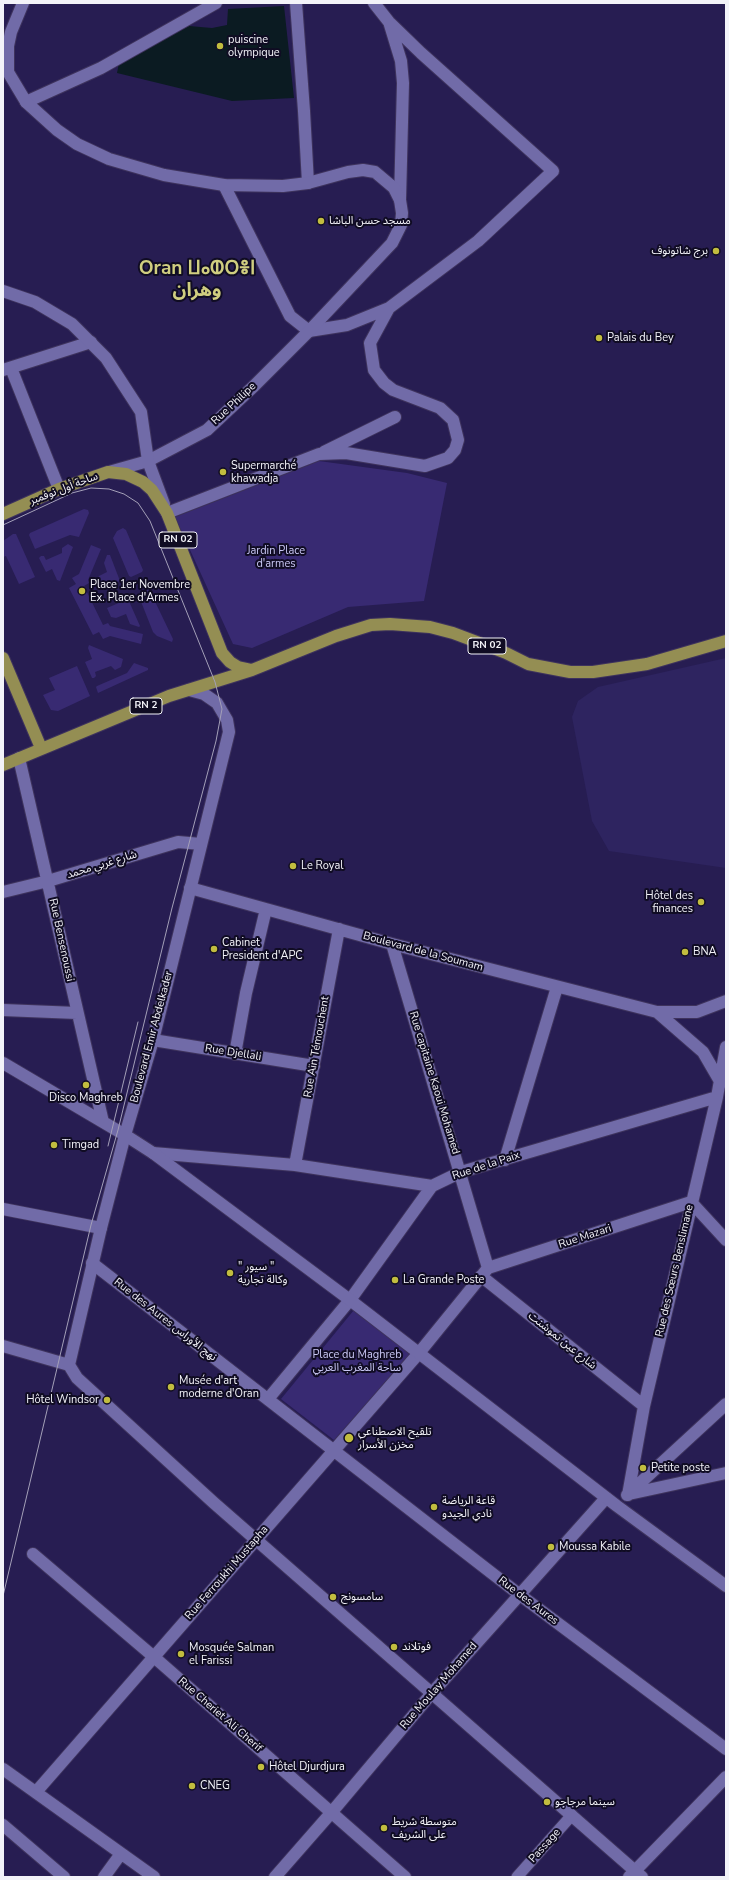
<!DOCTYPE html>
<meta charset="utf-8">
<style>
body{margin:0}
#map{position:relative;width:729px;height:1880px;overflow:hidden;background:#271d52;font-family:"Nunito Sans",sans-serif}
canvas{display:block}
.frame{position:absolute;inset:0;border:4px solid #f3f3f9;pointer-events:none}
</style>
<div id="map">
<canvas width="729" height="1880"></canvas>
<div class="frame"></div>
</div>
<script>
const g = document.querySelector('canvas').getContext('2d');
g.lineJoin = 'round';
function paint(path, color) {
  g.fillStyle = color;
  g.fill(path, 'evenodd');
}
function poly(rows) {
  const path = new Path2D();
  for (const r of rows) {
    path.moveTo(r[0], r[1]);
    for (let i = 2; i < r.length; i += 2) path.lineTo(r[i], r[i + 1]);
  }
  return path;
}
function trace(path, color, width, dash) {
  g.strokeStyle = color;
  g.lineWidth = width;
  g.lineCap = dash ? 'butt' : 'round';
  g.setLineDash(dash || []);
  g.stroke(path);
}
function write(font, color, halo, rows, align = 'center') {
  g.font = font + ' "Nunito Sans","Noto Sans Arabic","Noto Sans Tifinagh",sans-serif';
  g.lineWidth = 4;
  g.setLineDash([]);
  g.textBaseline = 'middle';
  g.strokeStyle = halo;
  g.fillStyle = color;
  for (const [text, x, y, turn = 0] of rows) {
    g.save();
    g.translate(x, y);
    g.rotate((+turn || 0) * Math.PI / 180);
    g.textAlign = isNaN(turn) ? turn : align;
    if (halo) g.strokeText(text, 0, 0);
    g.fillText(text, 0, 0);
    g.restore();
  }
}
const built = poly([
 [726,658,726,868,609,851,592,821,572,717,578,701,598,687]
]);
const green = poly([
 [319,461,407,473,447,483,424,601,348,607,252,648,233,644,175,517],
 [84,509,88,510,89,513,79,537,70,535,35,549,29,535,30,533],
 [123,528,126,530,143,570,142,572,131,577,129,576,113,538,117,531],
 [13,534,16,534,35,577,19,584,6,556,3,557,3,541],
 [68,544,73,547,60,581,57,580,52,569,46,572,39,558,41,556,44,556,46,560,62,553,62,548],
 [91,545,101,549,88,580,89,583,84,586,103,625,108,623,110,626,143,634,141,644,110,636,103,639,99,632,93,635,69,588,76,584,72,578,79,574],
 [107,555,110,555,120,581,100,590,95,583,99,576,107,572,104,563],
 [149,589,173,639,172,642,157,636,153,632,138,594],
 [128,599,140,626,139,627,130,624,126,614,116,618,111,617,107,608],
 [89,645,123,659,121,667,115,670,111,666,95,672,96,676,94,678,92,678,85,662,92,659,88,648],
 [134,663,148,668,148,670,98,693,96,687,97,686,127,673],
 [77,666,90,696,58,711,51,710,43,695,55,690,49,678],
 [354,1310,411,1353,334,1440,281,1399]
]);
const water = poly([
 [284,6,294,98,232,101,117,73,119,63,189,26,212,28,227,25,228,9]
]);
const pedestrian = poly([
 [517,1877,572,1815]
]);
const minor = poly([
 [296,3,304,111,308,183],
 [390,25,401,61,403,83,400,200],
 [26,102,101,68,216,3],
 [224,185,290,316,309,331,347,325,389,308],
 [11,368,59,489],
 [3,370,91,342],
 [324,452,395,417],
 [167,513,319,454,346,453,425,466,448,458,455,450,458,440,453,420,440,408,393,390,384,383,374,370,370,343,389,308,478,241,553,171,421,53,389,22,374,3],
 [19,758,103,1122],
 [190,888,392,944,657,1012,697,1012,726,1001],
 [3,892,48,881,178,842,201,844],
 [392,944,488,1268],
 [3,1010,77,1013],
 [657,1012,703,1052,721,1083],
 [153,1040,314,1066],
 [235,1054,246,993,266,909],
 [3,1063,125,1135],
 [153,1153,295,1165,432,1186,461,1172,717,1097],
 [505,1160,557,987],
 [295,1165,339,929],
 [3,1209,101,1228],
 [92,1263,520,1595,726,1749],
 [481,1276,644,1406],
 [268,1399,350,1300,432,1186],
 [629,1494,726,1473],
 [627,1495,726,1404],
 [628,1495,644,1406,717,1097,726,1047],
 [33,1554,154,1657,405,1877],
 [3,1769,154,1877],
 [36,1792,419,1353,488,1268,691,1202,726,1240],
 [3,1825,64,1877],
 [104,1877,120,1855],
 [275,1877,331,1813,432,1693,606,1498],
 [629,1877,726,1777]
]);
const tertiary = poly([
 [23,3,11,32,8,46,8,72,26,102,57,130,77,144,109,159,164,175,224,185,283,186,308,183,348,172,363,170,375,172,394,188,400,200,402,213,401,225,392,243,309,331,254,386,207,430,148,461],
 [125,1135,153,1153,350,1300,617,1506,726,1586]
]);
const secondary = poly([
 [3,291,35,302,72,324,106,358,141,412,148,461,164,504],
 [109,472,148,461],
 [3,1346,69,1365],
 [69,1365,77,1378,214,1503,642,1877],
 [69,1365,101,1228,125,1135,153,1040,229,732,227,720,217,703,204,694,189,690]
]);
const primary = poly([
 [3,514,59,489,108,472,126,474,143,482,152,490,167,513,222,653,230,662,238,667,252,670],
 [3,658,41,748],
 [3,765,169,696,252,670,336,636,371,625,390,624,430,627,453,633,477,642,506,653,528,664,570,672,593,672,647,664,726,641]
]);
const tram = poly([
 [3,525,72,493,91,488,109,489,124,494,138,503,150,521,215,682,222,709,216,741,172,908,118,1130,91,1225,3,1596],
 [108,1146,138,1022]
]);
const markers = [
 [220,46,4,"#c2bd3f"],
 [321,221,4,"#c2bd3f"],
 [716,251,4,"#c2bd3f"],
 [599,338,4,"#c2bd3f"],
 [223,472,4,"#c2bd3f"],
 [82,591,4,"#c2bd3f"],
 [293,866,4,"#c2bd3f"],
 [701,902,4,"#c2bd3f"],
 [214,949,4,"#c2bd3f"],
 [685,952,4,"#c2bd3f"],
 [86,1085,4,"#c2bd3f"],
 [54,1145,4,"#c2bd3f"],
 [230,1273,4,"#c2bd3f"],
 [395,1280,4,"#c2bd3f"],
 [171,1387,4,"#c2bd3f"],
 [107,1400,4,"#c2bd3f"],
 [349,1438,5,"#c2bd3f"],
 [643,1468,4,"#c2bd3f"],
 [434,1507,4,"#c2bd3f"],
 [551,1547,4,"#c2bd3f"],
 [333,1597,4,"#c2bd3f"],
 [394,1647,4,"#c2bd3f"],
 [181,1654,4,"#c2bd3f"],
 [261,1767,4,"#c2bd3f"],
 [192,1786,4,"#c2bd3f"],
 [547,1802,4,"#c2bd3f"],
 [384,1828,4,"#c2bd3f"]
];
const shields = [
 [178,540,38],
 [487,646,38],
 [146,706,32]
];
const shieldNames = [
 ["RN 02",178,540],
 ["RN 02",487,646],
 ["RN 2",146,706]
];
const poiNames = [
 ["puiscine",228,40],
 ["olympique",228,53],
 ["مسجد حسن الباشا",329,221],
 ["برج شاتونوف",708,251,"right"],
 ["Palais du Bey",607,338],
 ["Supermarché",231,466],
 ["khawadja",231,479],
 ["Place 1er Novembre",90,585],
 ["Ex. Place d'Armes",90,598],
 ["Le Royal",301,866],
 ["Hôtel des",693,896,"right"],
 ["finances",693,909,"right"],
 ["Cabinet",222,943],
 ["President d'APC",222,956],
 ["BNA",693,952],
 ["Disco Maghreb",86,1098,"center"],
 ["Timgad",62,1145],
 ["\" سيور \"",238,1267],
 ["وكالة تجارية",238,1280],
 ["La Grande Poste",403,1280],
 ["Musée d'art",179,1381],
 ["moderne d'Oran",179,1394],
 ["Hôtel Windsor",99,1400,"right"],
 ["تلقيح الاصطناعي",358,1432],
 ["مخزن الأسرار",358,1445],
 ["Petite poste",651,1468],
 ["قاعة الرياضة",442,1501],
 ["نادي الجيدو",442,1514],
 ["Moussa Kabile",559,1547],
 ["سامسونج",341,1597],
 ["فوتلاند",402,1647],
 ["Mosquée Salman",189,1648],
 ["el Farissi",189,1661],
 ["Hôtel Djurdjura",269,1767],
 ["CNEG",200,1786],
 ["سينما مرجاجو",555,1802],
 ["متوسطة شريط",392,1822],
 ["على الشريف",392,1835]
];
const streetNames = [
 ["Rue Philipe",234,404,-43],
 ["ساحة أول نوفمبر",64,489,-21],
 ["شارع غربي محمد",102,865,-17],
 ["Rue Bensenoussi",61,940,78],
 ["Boulevard de la Soumam",423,952,15],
 ["Boulevard Emir Abdelkader",152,1037,-75],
 ["Rue Aïn Témouchent",317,1047,-80],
 ["Rue Djellali",233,1053,9],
 ["Rue capitaine Kaoui Mohamed",434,1083,73],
 ["Rue de la Paix",486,1166,-18],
 ["Rue Mazari",585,1237,-18],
 ["Rue des Sœurs Benslimane",675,1271,-77],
 ["Rue des Aures نهج الأوراس",165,1320,38],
 ["شارع عين تموشنت",562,1341,39],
 ["Rue Ferroukhi Mustapha",227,1573,-49],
 ["Rue des Aures",528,1601,37],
 ["Rue Moulay Mohamed",439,1686,-49],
 ["Rue Cheriet Ali Cherif",220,1715,41],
 ["Passage",545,1846,-48]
];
const parkNames = [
 ["Jardin Place",276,551],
 ["d'armes",276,564],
 ["Place du Maghreb",357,1355],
 ["ساحة المغرب العربي",357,1368]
];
const townNames = [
 ["Oran ⵡⴰⵀⵔⴻⵏ",197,269],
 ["وهران",197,291]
];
paint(built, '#2e2460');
paint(green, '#382a72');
paint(water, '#0b1b22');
trace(pedestrian, '#3e335d', 13);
trace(minor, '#3e335d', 14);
trace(tertiary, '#3e335d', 14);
trace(secondary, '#3e335d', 14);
trace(primary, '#3e335d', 14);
trace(pedestrian, '#716ba8', 11);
trace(minor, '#716ba8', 12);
trace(tertiary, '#716ba8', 12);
trace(secondary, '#716ba8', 12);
trace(primary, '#948e53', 12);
trace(tram, '#a4a0b8', 1);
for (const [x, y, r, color] of markers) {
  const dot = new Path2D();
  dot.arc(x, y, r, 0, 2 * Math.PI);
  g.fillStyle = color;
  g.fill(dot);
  trace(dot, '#100c23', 1.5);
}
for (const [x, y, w] of shields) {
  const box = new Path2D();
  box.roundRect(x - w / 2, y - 8, w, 16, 3);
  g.fillStyle = '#100c23';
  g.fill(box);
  trace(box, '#f3f3f9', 1);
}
write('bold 10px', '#f3f3f9', null, shieldNames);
write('11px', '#f3f3f9', '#100c23', poiNames, 'left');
write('11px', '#f3f3f9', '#100c23', streetNames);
write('11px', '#c9c7f4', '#100c23', parkNames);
write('bold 19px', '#d0ce80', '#100c23', townNames);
</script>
